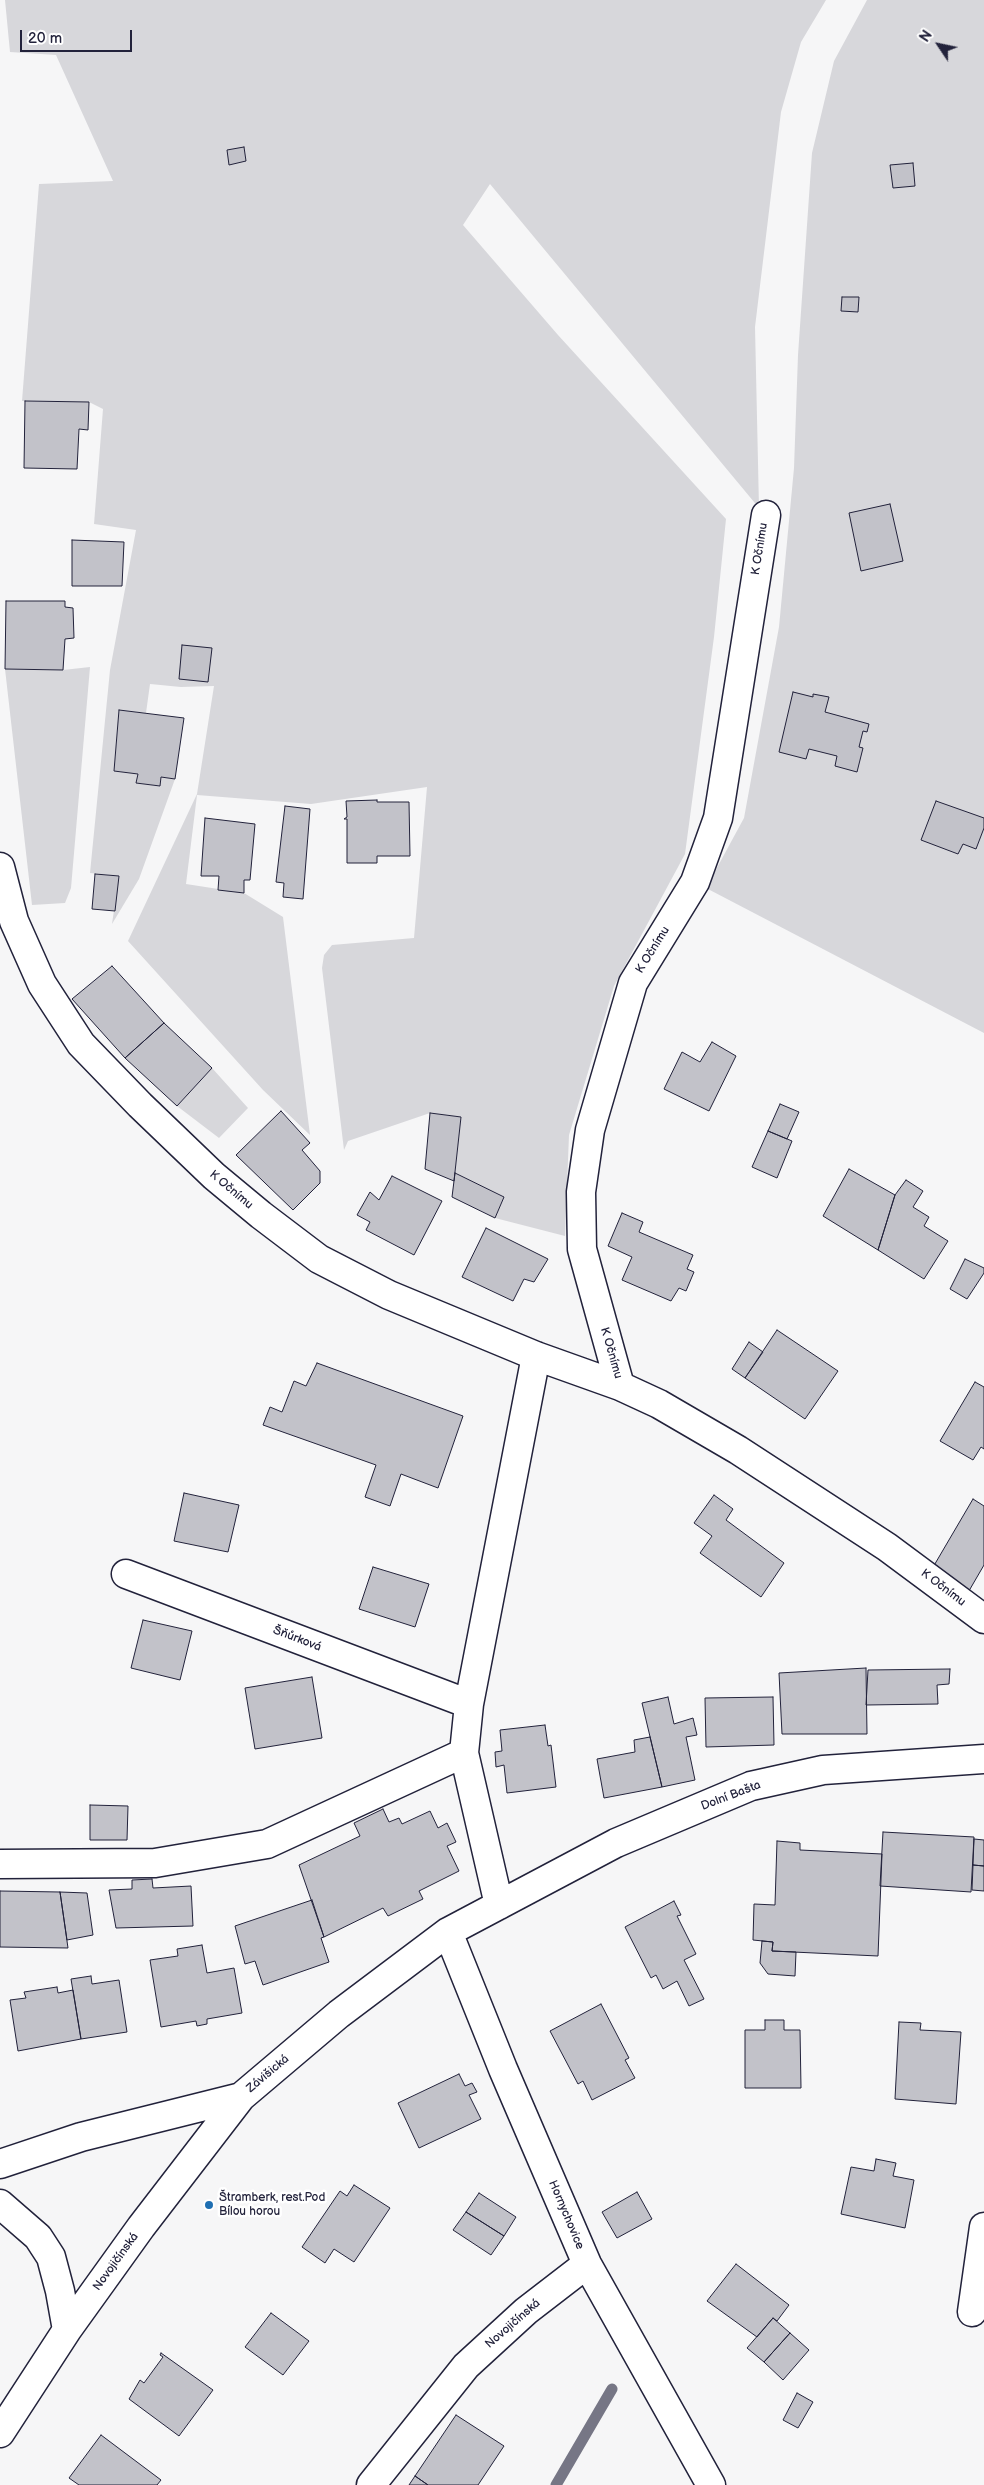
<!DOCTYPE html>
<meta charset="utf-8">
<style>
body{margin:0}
#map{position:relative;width:984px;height:2485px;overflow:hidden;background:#f6f6f7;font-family:"Balsamiq Sans",sans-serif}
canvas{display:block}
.north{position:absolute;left:914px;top:20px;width:50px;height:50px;-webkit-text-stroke:4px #fff;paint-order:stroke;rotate:304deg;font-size:14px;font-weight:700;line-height:20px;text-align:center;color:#22223b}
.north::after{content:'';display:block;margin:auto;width:18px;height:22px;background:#22223b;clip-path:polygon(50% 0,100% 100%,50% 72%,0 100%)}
.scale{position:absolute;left:20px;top:30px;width:112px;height:22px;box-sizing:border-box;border:2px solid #22223b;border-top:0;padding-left:6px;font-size:15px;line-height:18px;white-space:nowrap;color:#22223b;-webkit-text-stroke:4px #fff;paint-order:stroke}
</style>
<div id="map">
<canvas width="984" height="2485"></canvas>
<div class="north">N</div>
<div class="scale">20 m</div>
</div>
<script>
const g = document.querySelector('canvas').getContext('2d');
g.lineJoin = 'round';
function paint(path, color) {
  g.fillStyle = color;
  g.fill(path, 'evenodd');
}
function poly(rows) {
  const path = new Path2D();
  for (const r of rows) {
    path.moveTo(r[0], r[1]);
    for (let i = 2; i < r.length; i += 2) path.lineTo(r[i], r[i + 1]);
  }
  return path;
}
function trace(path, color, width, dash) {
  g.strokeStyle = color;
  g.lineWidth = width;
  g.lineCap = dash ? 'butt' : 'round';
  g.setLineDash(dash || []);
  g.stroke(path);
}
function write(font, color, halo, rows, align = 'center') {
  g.font = font + ' "Balsamiq Sans",sans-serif';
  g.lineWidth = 5;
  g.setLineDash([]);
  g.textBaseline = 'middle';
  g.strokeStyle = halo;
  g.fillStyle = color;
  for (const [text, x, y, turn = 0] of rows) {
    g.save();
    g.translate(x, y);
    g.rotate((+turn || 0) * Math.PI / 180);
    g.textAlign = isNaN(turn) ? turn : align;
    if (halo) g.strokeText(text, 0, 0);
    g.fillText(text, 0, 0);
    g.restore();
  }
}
const green = poly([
 [5,0,826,0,801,42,781,112,755,327,759,508,490,184,463,225,558,335,726,519,714,637,685,854,614,986,569,1135,565,1236,495,1218,504,1197,455,1173,461,1117,430,1113,348,1141,344,1150,322,968,324,955,332,945,414,938,427,787,311,804,197,795,186,884,244,893,283,917,310,1135,263,1090,128,941,197,794,214,686,181,687,150,684,146,713,119,710,114,771,138,774,136,783,159,786,161,777,175,779,139,879,112,924,119,876,90,873,110,670,136,530,94,524,103,409,89,402,22,401,39,184,113,181,56,55,10,52],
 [867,0,984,0,984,1033,706,888,744,818,779,627,794,468,798,355,812,153,834,61],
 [90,667,71,888,65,903,32,905,5,669,63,670],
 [212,1068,248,1108,219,1138,177,1106]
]);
const stream = poly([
 [556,2485,612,2389]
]);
const building = poly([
 [244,147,246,161,229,165,227,150,244,147],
 [913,163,915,186,893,188,890,165,913,163],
 [842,297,859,297,858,312,841,311,842,297],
 [25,401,89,402,88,430,79,429,77,469,24,468,25,401],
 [890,504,903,561,861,571,849,513,890,504],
 [72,540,124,542,122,586,72,586,72,540],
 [6,601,65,601,65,607,73,608,74,638,65,639,63,670,5,669,6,601],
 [182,645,212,648,208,682,179,679,182,645],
 [793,692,813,697,813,694,829,697,825,712,869,724,867,732,863,731,859,747,863,748,857,772,835,766,837,756,809,749,806,759,779,752,793,692],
 [119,710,184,718,175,779,161,777,160,786,136,783,138,774,114,771,119,710],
 [377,800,377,802,409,802,410,856,377,856,377,863,347,863,347,819,344,819,347,817,346,801,377,800],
 [936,801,984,818,984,828,976,849,963,844,958,854,921,840,936,801],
 [285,806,310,809,303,899,283,897,284,883,276,882,285,806],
 [205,818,255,824,250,880,244,880,244,893,218,890,219,876,201,876,205,818],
 [95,874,119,876,115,911,92,909,95,874],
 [112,966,164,1023,125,1058,72,999,112,966],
 [164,1023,212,1068,177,1106,125,1058,164,1023],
 [712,1042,736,1056,709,1111,664,1089,682,1052,700,1062,712,1042],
 [780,1104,799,1112,787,1139,768,1131,780,1104],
 [281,1111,310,1143,302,1150,320,1171,320,1183,293,1210,236,1155,281,1111],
 [430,1113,461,1117,454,1181,425,1169,430,1113],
 [768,1131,792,1141,777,1178,752,1167,768,1131],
 [849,1169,895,1195,878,1250,823,1216,849,1169],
 [455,1173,504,1197,495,1218,452,1197,455,1173],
 [392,1176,442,1201,414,1255,366,1230,370,1222,357,1215,370,1192,379,1200,392,1176],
 [906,1180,923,1191,913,1207,929,1217,924,1226,948,1241,924,1279,878,1250,895,1195,906,1180],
 [622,1213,643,1222,639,1232,693,1255,687,1269,694,1272,686,1291,679,1288,671,1301,622,1280,632,1257,608,1246,622,1213],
 [486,1228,548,1259,534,1282,524,1279,513,1301,462,1277,486,1228],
 [965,1259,984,1268,984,1273,967,1299,950,1289,965,1259],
 [777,1330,838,1371,805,1419,745,1378,777,1330],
 [749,1342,763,1352,745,1378,732,1369,749,1342],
 [317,1363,463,1416,438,1488,401,1474,390,1506,365,1497,376,1465,263,1425,270,1407,282,1412,294,1381,306,1386,317,1363],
 [975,1382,984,1387,984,1449,981,1447,973,1460,940,1441,975,1382],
 [184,1493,239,1505,228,1552,174,1541,184,1493],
 [714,1495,733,1509,726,1520,784,1563,761,1597,700,1553,712,1536,694,1523,714,1495],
 [973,1499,984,1506,984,1565,966,1596,929,1574,973,1499],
 [373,1567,429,1584,415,1627,359,1609,373,1567],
 [143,1620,192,1631,180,1680,131,1668,143,1620],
 [866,1668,867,1734,782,1734,779,1673,866,1668],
 [950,1669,949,1684,937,1685,938,1704,866,1705,868,1670,950,1669],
 [312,1677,322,1738,255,1749,245,1688,312,1677],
 [668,1697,674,1724,693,1718,697,1735,686,1737,695,1780,662,1787,642,1703,668,1697],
 [773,1697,774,1745,706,1747,705,1698,773,1697],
 [545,1725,548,1746,551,1745,556,1787,507,1793,504,1765,496,1767,495,1752,502,1751,500,1730,545,1725],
 [650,1737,662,1787,604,1798,597,1759,635,1752,634,1740,650,1737],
 [90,1805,128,1806,127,1840,90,1840,90,1805],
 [383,1809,389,1822,399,1818,402,1824,430,1811,438,1828,447,1823,456,1842,447,1846,459,1871,419,1891,423,1899,388,1916,383,1908,324,1937,299,1865,360,1836,354,1823,383,1809],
 [883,1832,974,1837,971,1892,880,1886,883,1832],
 [974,1839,984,1840,984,1866,973,1865,974,1839],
 [777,1841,800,1843,800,1850,882,1854,878,1956,772,1951,773,1942,753,1940,754,1904,775,1905,777,1841],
 [973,1865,984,1866,984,1891,972,1890,973,1865],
 [152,1879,153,1888,191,1886,193,1926,116,1928,109,1890,132,1889,132,1880,152,1879],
 [0,1891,60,1892,68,1948,0,1947,0,1891],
 [60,1892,87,1893,93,1935,67,1940,60,1892],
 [312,1900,324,1937,321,1938,329,1962,263,1985,255,1961,245,1964,235,1926,312,1900],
 [674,1901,681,1915,677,1916,696,1954,684,1960,704,1999,689,2006,677,1981,663,1989,656,1975,651,1978,625,1927,674,1901],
 [762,1941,773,1942,772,1951,796,1952,795,1976,768,1974,760,1963,762,1941],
 [202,1945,207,1973,234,1968,242,2013,207,2019,207,2024,197,2026,196,2021,161,2027,150,1960,178,1956,177,1949,202,1945],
 [91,1976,92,1984,119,1980,127,2032,81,2039,71,1979,91,1976],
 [57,1987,58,1993,73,1990,81,2039,18,2051,10,2000,26,1998,24,1992,57,1987],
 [601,2004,629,2058,625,2060,635,2078,592,2100,583,2081,578,2084,550,2031,601,2004],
 [765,2020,784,2020,784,2030,800,2030,801,2088,745,2088,745,2030,765,2030,765,2020],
 [899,2022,921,2023,920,2030,961,2032,956,2104,895,2099,899,2022],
 [459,2074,465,2086,472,2083,477,2092,469,2095,481,2119,419,2148,398,2103,459,2074],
 [876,2159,896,2163,893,2176,914,2180,905,2228,841,2214,851,2167,874,2171,876,2159],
 [354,2185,390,2208,354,2262,334,2249,325,2263,302,2247,340,2191,347,2196,354,2185],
 [637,2192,652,2219,617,2238,602,2212,637,2192],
 [479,2193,516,2217,504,2236,466,2212,479,2193],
 [466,2212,504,2236,491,2255,453,2230,466,2212],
 [736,2264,789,2305,777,2321,773,2318,757,2337,707,2301,736,2264],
 [271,2313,309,2341,283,2375,245,2347,271,2313],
 [773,2318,790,2333,764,2362,747,2348,773,2318],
 [790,2333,809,2350,783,2380,764,2362,790,2333],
 [161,2353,213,2390,179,2436,129,2399,140,2380,144,2383,163,2357,160,2355,161,2353],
 [797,2393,813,2402,798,2428,783,2420,797,2393],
 [456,2415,504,2446,478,2485,428,2485,415,2476,456,2415],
 [101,2435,161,2480,157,2485,79,2485,69,2478,101,2435],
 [415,2476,428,2485,409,2485,415,2476]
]);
const minor = poly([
 [0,867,14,921,42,984,81,1044,140,1105,214,1176,261,1215,319,1259,389,1295,536,1356,620,1386,659,1404,738,1450,887,1547,984,1619],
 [620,1386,582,1249,581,1192,590,1130,633,983,695,882,718,818,766,515],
 [126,1574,469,1704],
 [0,1864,155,1863,267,1844,464,1753],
 [499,1905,464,1753,469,1704,536,1356],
 [448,1932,503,2069,587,2264,711,2485],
 [0,2164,81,2137,241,2097,339,2014,448,1932,616,1843,751,1786,823,1770,984,1759],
 [0,2204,38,2237,51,2257,60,2291,67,2330],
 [972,2312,984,2227],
 [0,2433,67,2330,141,2227,241,2097],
 [371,2485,466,2366,526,2311,587,2264]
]);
const markers = [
 [209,2205,5,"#1f6fb2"]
];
const streetNames = [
 ["K Očnímu",760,549,-81],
 ["K Očnímu",653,950,-58],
 ["K Očnímu",231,1190,40],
 ["K Očnímu",611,1353,74],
 ["K Očnímu",943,1588,37],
 ["Šňůrková",297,1639,21],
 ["Dolní Bašta",731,1796,-21],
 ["Závišická",268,2074,-40],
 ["Hornychovice",566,2215,67],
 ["Novojičínská",116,2262,-54],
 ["Novojičínská",513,2324,-41]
];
const poiNames = [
 ["Štramberk, rest.Pod",219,2198],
 ["Bílou horou",219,2212]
];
paint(green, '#d7d7db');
trace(stream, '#767685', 11);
paint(building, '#c2c2c9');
trace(building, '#22223b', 1);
trace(minor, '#22223b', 31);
trace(minor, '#fff', 28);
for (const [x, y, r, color] of markers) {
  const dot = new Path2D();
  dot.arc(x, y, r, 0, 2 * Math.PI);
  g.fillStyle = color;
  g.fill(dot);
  trace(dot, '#fff', 2);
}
write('12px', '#22223b', '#fff', streetNames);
write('12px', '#22223b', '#fff', poiNames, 'left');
</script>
